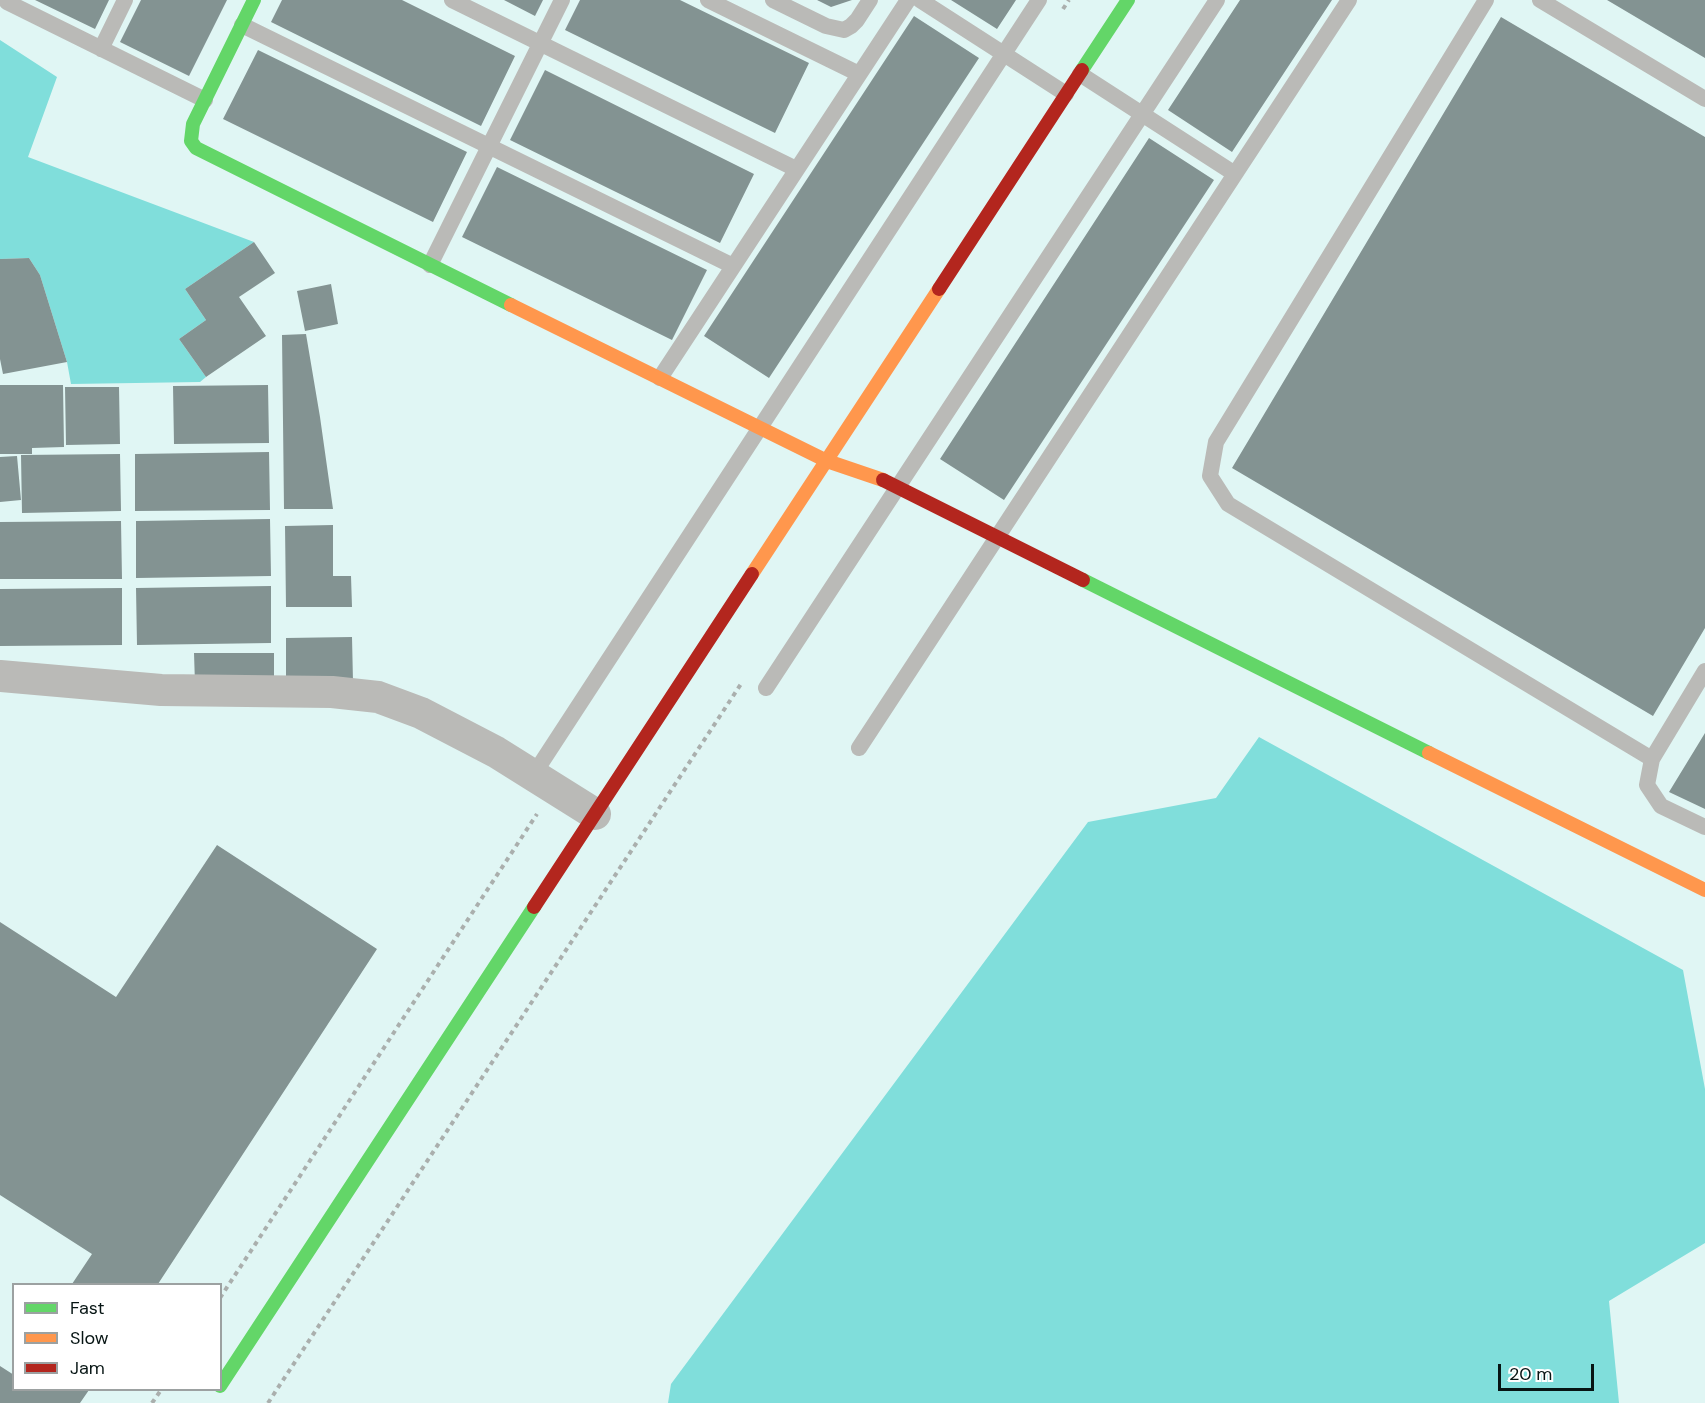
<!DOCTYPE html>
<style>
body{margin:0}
#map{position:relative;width:1705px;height:1403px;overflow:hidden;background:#e0f6f4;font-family:"DM Sans",sans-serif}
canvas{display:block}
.legend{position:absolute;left:12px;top:1283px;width:210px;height:108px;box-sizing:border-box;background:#fff;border:2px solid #9ca1a1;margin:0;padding:8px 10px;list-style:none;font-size:18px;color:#071514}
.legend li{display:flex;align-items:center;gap:12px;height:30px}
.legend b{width:30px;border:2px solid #9ca1a1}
.scale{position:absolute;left:1498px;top:1364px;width:96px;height:27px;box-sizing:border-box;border:3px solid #071514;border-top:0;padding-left:8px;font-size:18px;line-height:21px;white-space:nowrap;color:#071514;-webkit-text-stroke:4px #fff;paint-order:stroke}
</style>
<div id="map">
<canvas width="1705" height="1403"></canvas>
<ul class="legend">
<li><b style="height:8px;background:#63d668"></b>Fast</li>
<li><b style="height:8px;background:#ff974d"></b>Slow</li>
<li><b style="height:8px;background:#b3261e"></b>Jam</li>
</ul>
<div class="scale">20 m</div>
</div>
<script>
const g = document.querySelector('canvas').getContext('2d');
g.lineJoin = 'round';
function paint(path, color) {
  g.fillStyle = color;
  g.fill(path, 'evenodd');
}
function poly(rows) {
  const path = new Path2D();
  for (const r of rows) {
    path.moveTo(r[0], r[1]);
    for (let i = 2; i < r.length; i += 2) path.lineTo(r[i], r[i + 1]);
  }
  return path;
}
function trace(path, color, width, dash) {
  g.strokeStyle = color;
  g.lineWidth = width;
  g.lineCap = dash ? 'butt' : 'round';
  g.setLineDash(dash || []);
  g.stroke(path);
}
const forest = poly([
 [0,40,57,77,28,157,254,242,185,289,206,320,179,339,206,377,200,382,71,384,67,362,40,275,29,258,0,259],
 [1259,737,1683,970,1705,1089,1705,1243,1609,1301,1619,1403,668,1403,671,1384,1088,822,1216,798]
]);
const building = poly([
 [35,0,109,0,95,29],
 [141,0,227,0,189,76,120,42],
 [282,0,402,0,515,56,481,126,271,22],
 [504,0,543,0,535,16],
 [580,0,680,0,809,63,775,133,565,30],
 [817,0,852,0,831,7],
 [951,0,1016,0,997,29],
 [1240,0,1332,0,1232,152,1168,110],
 [1607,0,1705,0,1705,58],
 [914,16,979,58,769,378,704,336],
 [1501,17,1705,137,1705,628,1653,716,1232,468],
 [258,50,467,152,433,222,223,119],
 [545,70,754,174,720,243,510,140],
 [1149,138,1214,180,1004,500,940,459],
 [497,167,707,270,672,340,462,237],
 [254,242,275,273,239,297,266,336,206,377,179,339,206,320,185,289],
 [29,258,40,275,67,362,3,374,0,359,0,259],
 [331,284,338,324,305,331,297,291],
 [306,334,320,417,333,509,284,509,282,335],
 [0,385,63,385,64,447,32,448,32,454,0,454],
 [268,385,269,443,174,444,173,386],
 [65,387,119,387,120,444,66,445],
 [269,452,270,510,135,511,135,454],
 [120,454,121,511,22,513,21,455],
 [17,456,21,500,0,502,0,457],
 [270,519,271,576,136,578,136,521],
 [121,521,122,579,0,579,0,522],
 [333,525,333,576,351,576,352,607,286,607,285,526],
 [271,586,271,643,137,645,136,588],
 [122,588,122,645,0,646,0,589],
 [352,637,353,682,286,683,286,638],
 [194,653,274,653,274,683,195,684],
 [1705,733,1705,809,1669,792],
 [217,845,377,949,158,1284,72,1284,92,1254,0,1195,0,922,116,997],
 [0,1366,14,1375,14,1390,89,1390,80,1403,0,1403]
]);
const path = poly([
 [1063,9,1069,0],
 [220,1298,537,814],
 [152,1403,161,1390],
 [268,1403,741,684]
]);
const lane = poly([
 [8,0,7,2,205,100],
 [452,0,796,169],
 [708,0,859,74],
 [773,0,826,26,844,30,851,26,857,20,870,0],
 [920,0,1066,94],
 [1486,0,1216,442,1210,476,1228,504,1652,759,1647,785,1661,806,1705,827],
 [1540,0,1705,99],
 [242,25,733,266],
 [101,49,125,0],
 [1080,74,1235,174],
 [430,265,562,0],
 [660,378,908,0],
 [766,688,1217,0],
 [859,748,1349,0],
 [1652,759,1705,671],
 [534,774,1039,0]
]);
const street = poly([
 [0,676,161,690,332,692,378,697,421,713,496,752,595,814]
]);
const fast = poly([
 [254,0,193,124,191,141,196,148,511,305],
 [1082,70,1128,0],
 [1083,580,1429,753],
 [220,1386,534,907]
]);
const slow = poly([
 [511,305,827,461,883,480],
 [752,574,939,289],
 [1429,753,1705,890]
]);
const jam = poly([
 [939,289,1082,70],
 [883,480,1083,580],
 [534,907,752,574]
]);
paint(forest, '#80dedb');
paint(building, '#839392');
trace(path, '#aaafad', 4, [4.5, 4.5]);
trace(lane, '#babab7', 16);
trace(street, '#babab7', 32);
trace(fast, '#63d668', 14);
trace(slow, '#ff974d', 14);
trace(jam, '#b3261e', 14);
</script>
